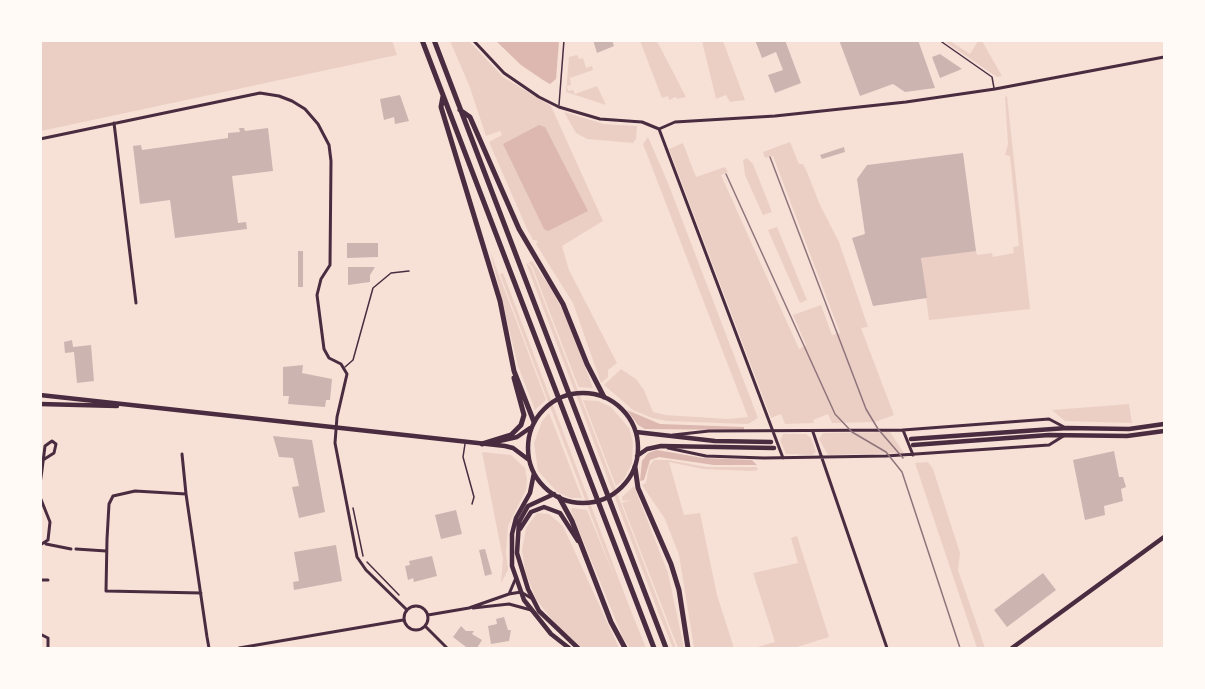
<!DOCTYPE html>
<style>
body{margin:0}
#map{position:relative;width:1205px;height:689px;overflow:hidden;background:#f7e1d7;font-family:Bitter,serif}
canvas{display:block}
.frame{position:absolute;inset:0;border:42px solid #fffaf5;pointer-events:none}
</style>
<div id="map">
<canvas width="1205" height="689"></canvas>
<div class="frame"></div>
</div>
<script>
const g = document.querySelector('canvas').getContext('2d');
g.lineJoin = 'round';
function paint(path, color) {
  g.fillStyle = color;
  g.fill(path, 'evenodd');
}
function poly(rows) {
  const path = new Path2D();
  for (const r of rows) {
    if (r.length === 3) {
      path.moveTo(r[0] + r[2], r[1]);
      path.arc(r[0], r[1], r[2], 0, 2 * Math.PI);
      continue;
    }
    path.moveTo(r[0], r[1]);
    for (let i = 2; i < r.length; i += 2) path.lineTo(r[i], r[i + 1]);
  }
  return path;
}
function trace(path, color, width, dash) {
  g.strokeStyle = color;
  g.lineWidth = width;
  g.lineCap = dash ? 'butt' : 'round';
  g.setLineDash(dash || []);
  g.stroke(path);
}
const green = poly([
 [392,40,397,55,41,131,41,41],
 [450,41,469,41,503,77,551,106,603,221,562,246,569,270,617,363,608,370,608,377,601,383,573,303,536,244,538,241,533,240,527,229,489,142,502,135,500,131,486,136,469,85],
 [640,41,657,41,686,97,677,99,676,97,669,100,668,96,662,98],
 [702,41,723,41,745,100,730,102,726,95,716,99],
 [944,41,950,41,970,54,978,41,982,41,1002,76,997,77],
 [577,55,579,59,583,58,586,68,592,66,593,70,570,78,571,85,567,86,568,91,573,90,575,94,597,86,606,105,566,92,569,57],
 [1007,96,1030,309,929,320,921,258,966,251,976,251,977,255,992,253,993,257,1014,253,1013,247,1019,246,1010,156,1005,155,1008,144,1005,97],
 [564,112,604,124,637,126,636,139,633,143,587,139,576,133],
 [648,137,668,183,758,418,748,424,667,421,652,418,633,410,604,385,621,369,636,379,644,390,653,412,665,415,728,419,748,417,643,144],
 [790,142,799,164,803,164,807,172,820,205,839,242,868,327,861,328,894,415,875,422,832,423,828,414,813,420,814,423,785,424,781,414,771,418,669,149,683,143,696,177,725,167,728,172,721,175,799,349,806,345,793,315,821,305,832,335,840,333,773,156,765,158,763,152],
 [747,158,753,164,772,212,763,215,745,175,743,160],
 [777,227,807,300,800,303,768,230],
 [490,251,546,400,535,410,518,366],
 [532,261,552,290,569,323,593,388,579,387,577,383,532,266,528,263],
 [526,263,531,267,676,648,673,648,659,614],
 [503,273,626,598,646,648,630,648,623,638,571,511,572,508,587,510,614,576,500,274],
 [583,400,598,401,611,407,629,428,633,442,632,463,624,479,616,486],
 [1129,404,1132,423,1065,421,1052,410],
 [549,413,555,428,582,498,570,498,557,492,538,471,534,443,542,421],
 [890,432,904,453,828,455,819,439,823,433],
 [783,434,806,434,811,438,816,452,812,455,786,454,780,440],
 [482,452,511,455,525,468,527,480,526,490,508,526,506,552,508,570,501,583,503,559],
 [654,460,668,460,707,467,757,467,758,470,752,471,703,469,669,462,684,515,700,513,717,595,734,648,694,648,679,555,665,519,642,485,646,483,649,466],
 [928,462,933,469,960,553,958,570,985,648,977,648,915,463],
 [634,486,668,573,684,648,678,648,622,503,631,500,623,501,622,497],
 [537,513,549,514,563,526,619,648,582,648,556,625,536,599,525,571,522,550,526,528],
 [797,536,829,637,794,648,754,648,775,642,753,573,798,563,791,538]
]);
const water = poly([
 [496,41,559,41,556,79,550,84,543,80,521,65],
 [539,125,545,127,588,211,548,231,544,229,503,144],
 [627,410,660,424,744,427,744,430,645,429,638,425],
 [657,450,703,458,752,460,757,465,714,465,659,457,650,460,644,480,640,481,642,461,648,453]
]);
const building = poly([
 [593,40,612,40,614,46,597,53],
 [755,40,785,40,801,83,775,93,768,75,783,70,776,52,762,58],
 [839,40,918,40,935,88,905,92,893,84,860,96],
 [940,54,962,69,940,78,932,57],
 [400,95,409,121,395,124,394,117,384,120,380,99],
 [239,128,244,128,245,131,268,128,273,171,232,176,238,223,246,222,247,229,175,238,170,200,140,204,133,146,141,145,142,150,228,138,228,133,240,132],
 [844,147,845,152,822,159,820,155],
 [963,153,976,251,921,258,927,298,873,306,852,238,865,234,857,179,867,165],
 [347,243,378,243,378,257,347,258],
 [298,251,303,251,303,287,298,287],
 [348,267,375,267,370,275,370,282,348,285],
 [72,340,73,347,91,345,94,381,77,383,74,352,65,353,64,342],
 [303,365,302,373,332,379,330,400,326,400,325,407,288,404,289,396,283,396,283,367],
 [273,436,312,440,325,512,299,518,292,487,299,486,293,458,279,457],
 [1114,451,1119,477,1123,477,1126,487,1121,489,1123,501,1104,506,1105,515,1085,520,1073,460],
 [456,510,462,534,441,539,435,515],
 [336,545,342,581,294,590,293,582,299,581,294,552],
 [485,549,492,574,485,576,479,550],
 [432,556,437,576,414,582,413,578,408,580,405,566,410,565,409,561],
 [1043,573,1056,590,1007,627,994,610],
 [504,617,508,630,511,630,509,641,491,644,488,626,497,624,496,619],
 [461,626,466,631,474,631,472,634,482,640,477,648,466,647,453,637]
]);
const path = poly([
 [353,508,363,556],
 [367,562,399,595]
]);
const service = poly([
 [939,40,992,77,994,88],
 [559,105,564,40],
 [345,367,353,360,373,288,391,273,409,271],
 [465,444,463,457,474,497,472,504]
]);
const minor = poly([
 [473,40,504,73,539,97,559,107,600,119,642,122,659,129],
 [114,123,136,303],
 [659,129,675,122,775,116,906,102,995,89,1164,57],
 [659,129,783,458],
 [40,139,260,93,279,96,292,101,305,109,318,124,329,145,331,161,330,265,321,279,317,295,324,349,329,358,341,364,347,374,337,417,335,443,357,557,366,570,406,609],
 [903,430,913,455],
 [813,432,887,648],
 [673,435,709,431,903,430,1049,419,1066,428],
 [668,448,706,456,764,458,886,456,1049,445,1065,435],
 [182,454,186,494],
 [40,484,42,470,45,446,52,441,56,444,54,453,43,460],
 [40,497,50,522,48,540,40,545],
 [46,544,71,549],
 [76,549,106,551],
 [40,580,48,580],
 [201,593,106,591,107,539,109,504,113,496,135,491,186,494,207,637,209,648],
 [509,594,521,592,531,598],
 [416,618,12],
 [473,608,509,604,531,610],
 [428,615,469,608,509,594,515,580],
 [425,626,447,648],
 [40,634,48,638,48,648],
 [239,648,403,620]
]);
const secondary = poly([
 [583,448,55],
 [40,395,505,446,513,448,529,460],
 [40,404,117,406],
 [636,432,715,441,771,442],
 [911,439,1067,428,1129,429,1164,424],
 [495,442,517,437,530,428],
 [913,445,1049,435,1127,436,1164,431],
 [637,456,647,449,661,446,774,448],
 [534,473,530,493,516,518,512,534,512,566,524,600,551,634,569,648],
 [554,494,528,506,519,522,517,553,528,589,539,611,578,648],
 [520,529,531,512,544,507,560,513,578,541],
 [1012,648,1164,537]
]);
const trunk = poly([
 [422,40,654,648],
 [434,40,666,648],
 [443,96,441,107,500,301,514,371,534,422],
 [460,110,470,117,519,229,563,304,587,364,604,397],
 [482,444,511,435,521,425,524,415,514,378],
 [635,467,638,488,671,564,679,590,688,648],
 [559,497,572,521,611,622,625,648]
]);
const tram = poly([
 [770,157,866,409,878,429,903,458],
 [726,174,835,414,852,432,886,452,902,472,960,648]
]);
paint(green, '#ebcfc5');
paint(water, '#dcb8b0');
paint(building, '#ccb4b1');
trace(path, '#4a2c40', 1.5);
trace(service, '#4a2c40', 1.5);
trace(minor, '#4a2c40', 3);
trace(secondary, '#4a2c40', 4.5);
trace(trunk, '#4a2c40', 5);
trace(tram, '#8f747c', 1.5);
</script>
